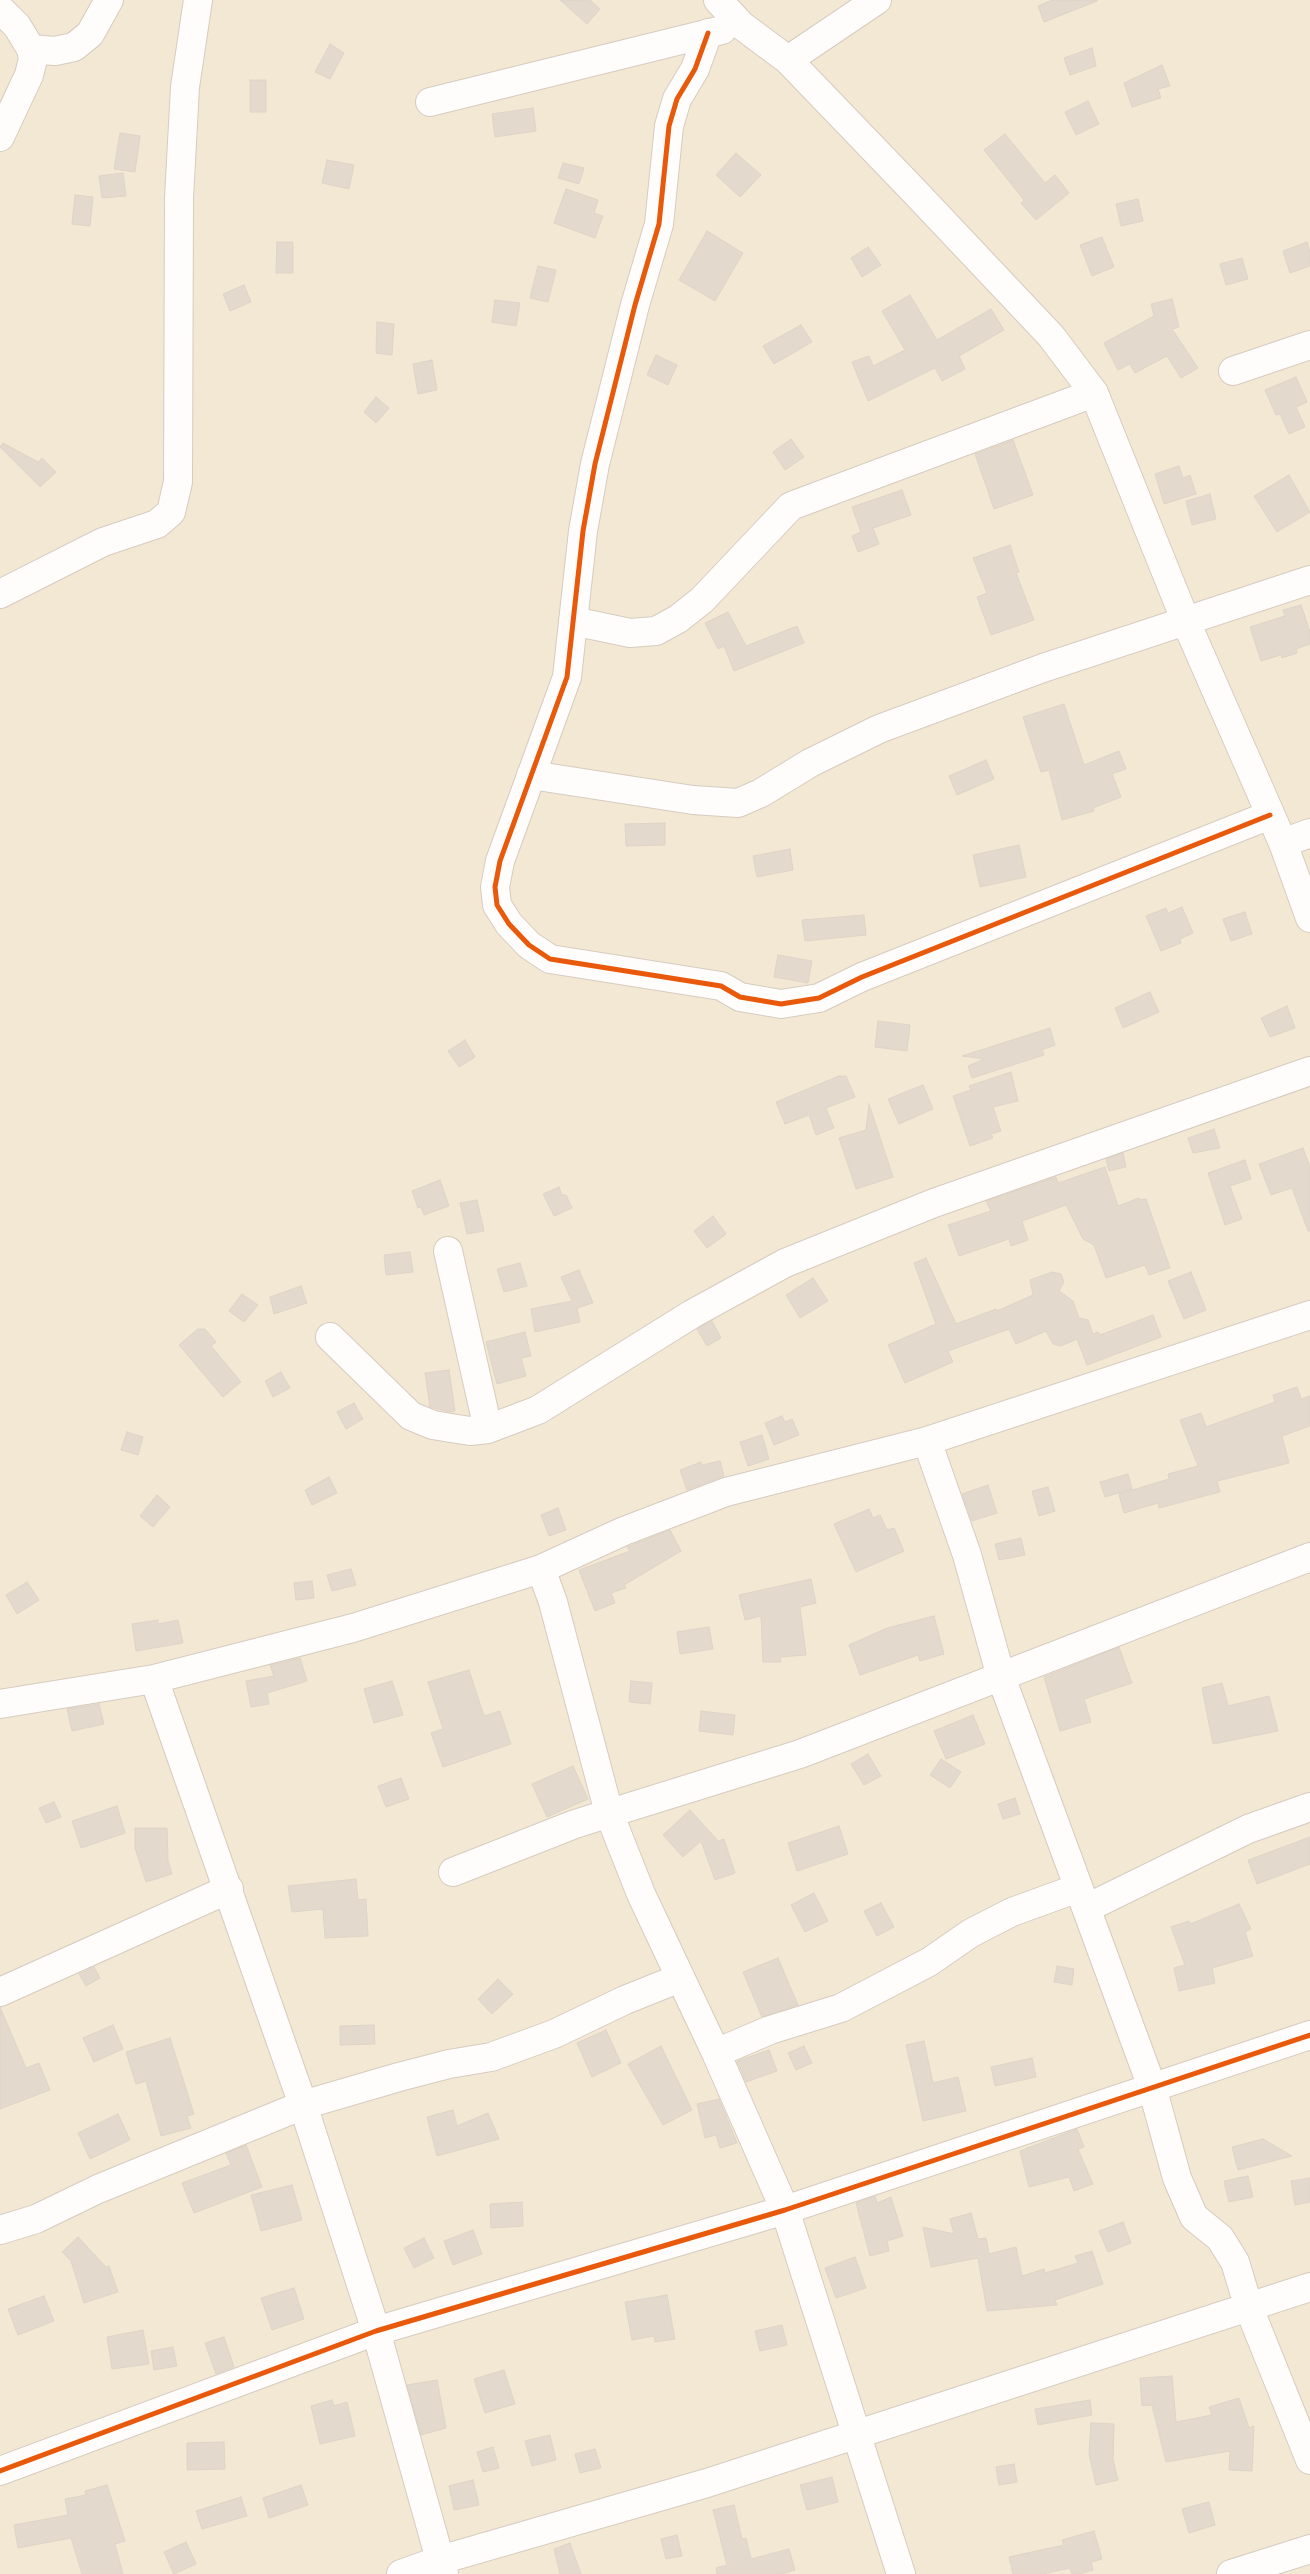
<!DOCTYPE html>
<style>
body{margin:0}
canvas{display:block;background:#f7f1e5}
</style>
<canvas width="1310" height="2574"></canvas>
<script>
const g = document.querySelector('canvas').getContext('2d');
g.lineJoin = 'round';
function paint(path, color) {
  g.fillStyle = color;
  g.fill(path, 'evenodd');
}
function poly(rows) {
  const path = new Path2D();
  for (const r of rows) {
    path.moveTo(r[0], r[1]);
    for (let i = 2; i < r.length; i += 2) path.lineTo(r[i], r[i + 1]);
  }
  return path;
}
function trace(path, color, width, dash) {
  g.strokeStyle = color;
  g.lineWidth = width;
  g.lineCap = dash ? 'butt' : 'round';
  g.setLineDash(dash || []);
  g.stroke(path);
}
const residential = poly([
 [0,0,1310,0,1310,2574,0,2574]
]);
const building = poly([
 [560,0,590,0,600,9,587,24,560,0],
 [1052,0,1097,0,1097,1,1044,22,1038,6,1052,0],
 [330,44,344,53,330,79,315,72,330,44],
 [1092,48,1096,66,1070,75,1064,58,1092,48],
 [1162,65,1170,86,1158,89,1161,98,1132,107,1124,83,1162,65],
 [250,80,266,80,266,112,250,112,250,80],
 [1088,101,1099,124,1076,135,1065,112,1088,101],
 [533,108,536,131,495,137,492,114,533,108],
 [120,133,140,136,135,172,114,169,120,133],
 [1005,134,1045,183,1055,175,1069,193,1036,220,1021,203,1024,200,984,150,1005,134],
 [736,153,761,175,740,197,716,175,736,153],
 [327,160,354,165,349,189,322,183,327,160],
 [563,163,584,168,579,184,558,178,563,163],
 [123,173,126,196,102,198,99,176,123,173],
 [566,189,598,200,594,213,603,216,595,238,554,223,566,189],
 [75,195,93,197,90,226,72,224,75,195],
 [1138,199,1143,221,1121,226,1116,204,1138,199],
 [707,231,743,253,715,301,679,280,707,231],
 [1102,237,1114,267,1092,276,1080,245,1102,237],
 [277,242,293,242,293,273,276,273,277,242],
 [1307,242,1310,252,1310,266,1290,273,1283,251,1307,242],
 [868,247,881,265,862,277,851,258,868,247],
 [1242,258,1248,279,1226,285,1220,264,1242,258],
 [538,266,556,270,548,302,530,298,538,266],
 [244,285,251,302,230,311,223,294,244,285],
 [910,295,937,340,991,309,1004,330,959,356,965,369,942,381,935,368,868,401,852,362,869,356,873,366,905,350,882,311,910,295],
 [1172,299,1179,327,1172,329,1198,368,1181,378,1167,356,1135,373,1130,364,1118,370,1104,343,1154,316,1151,304,1172,299],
 [495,300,520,303,516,326,492,322,495,300],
 [377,322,394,324,392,355,376,353,377,322],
 [801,325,812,342,774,364,763,346,801,325],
 [656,355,677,365,668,385,647,375,656,355],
 [432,360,437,390,418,394,413,364,432,360],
 [1296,377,1307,402,1296,407,1305,427,1289,434,1280,414,1276,415,1265,390,1296,377],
 [376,397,389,408,376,423,364,412,376,397],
 [791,439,804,457,785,470,773,452,791,439],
 [1013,440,1033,495,994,509,975,454,1013,440],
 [3,443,38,462,42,458,56,472,40,487,0,447,3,443],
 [1179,466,1183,478,1190,475,1196,494,1164,504,1155,474,1179,466],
 [1289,475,1310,512,1277,532,1254,496,1289,475],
 [902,490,911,515,873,528,879,544,858,552,852,536,861,532,852,507,902,490],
 [1210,494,1216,519,1192,525,1186,501,1210,494],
 [1010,545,1019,572,1016,573,1034,620,991,635,977,597,987,593,973,558,1010,545],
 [1301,605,1310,632,1310,644,1296,649,1297,653,1282,658,1281,655,1261,661,1250,627,1285,616,1283,610,1301,605],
 [728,612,746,646,797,626,804,643,734,671,724,646,718,649,705,623,728,612],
 [1064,704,1084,765,1119,751,1126,769,1112,774,1121,797,1093,808,1094,811,1062,820,1049,770,1041,772,1023,717,1064,704],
 [986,760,994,779,957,795,949,776,986,760],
 [665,823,665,845,626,846,625,824,665,823],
 [1019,845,1026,877,980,887,973,855,1019,845],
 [790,849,793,870,757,877,753,856,790,849],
 [1182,907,1193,933,1180,939,1181,943,1161,951,1146,916,1166,908,1168,913,1182,907],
 [1245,912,1252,934,1231,941,1223,919,1245,912],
 [864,915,866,935,805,941,802,920,864,915],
 [778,955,812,961,808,983,774,977,778,955],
 [1150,992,1159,1012,1123,1028,1115,1008,1150,992],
 [1287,1006,1295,1028,1270,1037,1261,1018,1287,1006],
 [878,1021,910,1025,907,1051,875,1047,878,1021],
 [1050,1028,1055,1045,1042,1050,1044,1055,972,1078,968,1066,984,1059,962,1056,1050,1028],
 [465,1040,475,1057,459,1067,448,1051,465,1040],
 [1011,1072,1018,1101,993,1107,1001,1131,991,1134,993,1138,970,1146,953,1096,971,1090,969,1086,1011,1072],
 [839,1076,846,1076,855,1097,826,1108,834,1128,816,1135,809,1115,785,1124,776,1102,839,1076],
 [923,1085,933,1109,899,1124,888,1099,923,1085],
 [869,1104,893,1177,856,1189,839,1138,866,1130,869,1104],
 [1214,1129,1220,1148,1193,1153,1188,1138,1214,1129],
 [1303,1148,1310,1167,1310,1231,1308,1231,1292,1188,1271,1195,1259,1164,1303,1148],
 [1123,1153,1126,1167,1109,1171,1106,1159,1123,1153],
 [1245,1160,1251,1179,1230,1186,1242,1219,1225,1225,1208,1173,1245,1160],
 [1105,1167,1118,1206,1139,1198,1139,1200,1146,1199,1170,1268,1149,1275,1145,1265,1106,1278,1094,1245,1083,1239,1066,1205,1022,1221,1028,1240,1011,1246,1009,1239,959,1256,948,1225,991,1211,986,1201,1056,1177,1058,1183,1105,1167],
 [440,1180,449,1206,424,1215,421,1207,418,1208,412,1191,440,1180],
 [559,1187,562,1195,566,1195,572,1208,554,1216,543,1194,559,1187],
 [477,1200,484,1231,467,1234,460,1203,477,1200],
 [713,1216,726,1234,707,1248,694,1231,713,1216],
 [410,1252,413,1272,386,1275,384,1255,410,1252],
 [926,1258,956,1324,996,1309,997,1311,1033,1295,1030,1280,1052,1272,1061,1274,1064,1282,1059,1291,1073,1301,1079,1318,1088,1320,1093,1334,1098,1332,1100,1335,1153,1315,1161,1337,1087,1365,1077,1339,1061,1346,1053,1344,1046,1331,1016,1344,1009,1329,948,1351,953,1362,905,1383,888,1345,936,1324,914,1263,926,1258],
 [520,1263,527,1286,504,1292,497,1269,520,1263],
 [579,1270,593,1303,577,1308,580,1322,535,1332,531,1309,572,1301,561,1277,579,1270],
 [1191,1272,1206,1310,1184,1319,1168,1281,1191,1272],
 [813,1278,828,1301,800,1318,786,1295,813,1278],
 [301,1286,307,1303,274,1314,270,1297,301,1286],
 [242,1294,258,1305,244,1322,229,1311,242,1294],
 [712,1321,721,1338,707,1346,697,1329,712,1321],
 [198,1329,205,1329,216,1342,211,1346,241,1382,223,1397,179,1345,198,1329],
 [525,1332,531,1356,521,1358,526,1376,497,1384,486,1342,525,1332],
 [449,1370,455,1411,450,1412,430,1407,425,1373,449,1370],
 [281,1372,290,1388,273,1397,265,1381,281,1372],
 [1297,1387,1301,1399,1310,1396,1310,1426,1282,1436,1289,1463,1217,1481,1220,1492,1159,1508,1158,1503,1124,1513,1119,1494,1169,1479,1168,1474,1198,1466,1180,1420,1201,1413,1206,1427,1275,1402,1273,1395,1297,1387],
 [354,1403,363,1419,346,1429,337,1412,354,1403],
 [782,1416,785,1422,792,1419,799,1435,774,1445,765,1423,782,1416],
 [127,1432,143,1437,138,1455,121,1450,127,1432],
 [762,1435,769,1459,748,1466,740,1442,762,1435],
 [720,1461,724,1476,687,1490,680,1470,701,1462,702,1465,720,1461],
 [1128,1474,1132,1489,1105,1497,1100,1482,1128,1474],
 [329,1477,337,1493,312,1505,305,1490,329,1477],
 [988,1485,997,1513,972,1521,962,1494,988,1485],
 [1048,1487,1055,1511,1039,1516,1032,1491,1048,1487],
 [157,1495,170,1507,153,1527,140,1516,157,1495],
 [558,1508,566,1530,549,1536,541,1515,558,1508],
 [869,1509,873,1518,880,1515,887,1530,894,1528,904,1551,856,1572,834,1524,869,1509],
 [670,1530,681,1551,624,1585,626,1588,611,1593,615,1603,595,1611,579,1570,630,1551,627,1547,670,1530],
 [1021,1538,1025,1555,999,1560,995,1544,1021,1538],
 [351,1569,356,1585,332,1591,327,1575,351,1569],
 [811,1579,816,1603,800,1607,806,1655,780,1657,781,1662,763,1662,761,1616,745,1620,739,1595,811,1579],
 [312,1581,314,1598,296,1600,294,1583,312,1581],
 [27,1582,39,1600,17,1614,6,1595,27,1582],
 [934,1616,944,1654,920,1661,918,1655,860,1675,849,1645,887,1628,934,1616],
 [158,1620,158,1624,178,1620,183,1643,136,1651,132,1624,158,1620],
 [709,1627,713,1649,680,1654,677,1632,709,1627],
 [1119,1647,1132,1683,1084,1699,1091,1722,1060,1731,1044,1677,1119,1647],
 [300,1658,307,1681,267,1693,269,1704,251,1707,246,1681,274,1676,270,1665,300,1658],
 [469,1670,484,1716,500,1711,511,1744,443,1767,431,1733,443,1729,428,1682,469,1670],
 [392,1681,403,1715,374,1723,364,1689,392,1681],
 [631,1681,652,1683,650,1704,629,1702,631,1681],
 [1222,1683,1228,1706,1269,1696,1278,1731,1213,1744,1202,1688,1222,1683],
 [99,1704,104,1724,72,1731,67,1709,99,1704],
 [701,1711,735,1715,733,1735,699,1731,701,1711],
 [973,1715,985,1744,946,1759,934,1731,973,1715],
 [868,1754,881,1776,864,1785,851,1764,868,1754],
 [941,1759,961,1772,950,1788,930,1775,941,1759],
 [573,1766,588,1799,547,1817,532,1784,573,1766],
 [401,1778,409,1799,386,1807,378,1786,401,1778],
 [1015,1798,1020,1814,1003,1819,998,1804,1015,1798],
 [54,1802,61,1817,46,1823,39,1808,54,1802],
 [117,1806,125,1833,81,1848,72,1821,117,1806],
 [690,1810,718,1841,724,1839,735,1873,715,1880,701,1841,683,1857,663,1835,690,1810],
 [839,1826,848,1854,797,1871,788,1843,839,1826],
 [135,1828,167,1828,168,1860,172,1874,146,1882,135,1848,135,1828],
 [1310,1837,1310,1864,1257,1884,1248,1860,1310,1837],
 [356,1879,358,1900,366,1899,368,1936,325,1938,323,1909,292,1912,288,1886,356,1879],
 [814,1893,828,1921,805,1932,791,1905,814,1893],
 [881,1903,894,1927,877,1936,864,1911,881,1903],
 [1239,1904,1251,1929,1245,1932,1253,1956,1212,1968,1215,1983,1179,1991,1174,1968,1185,1965,1171,1927,1189,1921,1190,1924,1239,1904],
 [778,1958,798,2005,762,2017,743,1972,778,1958],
 [1057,1966,1074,1969,1072,1985,1054,1982,1057,1966],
 [94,1967,100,1978,86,1986,79,1974,94,1967],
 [498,1979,513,1994,492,2014,478,1999,498,1979],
 [0,2007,26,2068,39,2063,50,2090,0,2109,0,2007],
 [113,2025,123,2049,94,2062,83,2038,113,2025],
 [374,2025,375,2044,340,2045,340,2026,374,2025],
 [606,2030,621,2063,592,2077,577,2043,606,2030],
 [170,2038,194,2114,187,2116,191,2128,161,2136,146,2081,136,2084,126,2052,170,2038],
 [924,2041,933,2083,958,2077,966,2111,923,2121,906,2045,924,2041],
 [661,2046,692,2110,663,2125,628,2064,661,2046],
 [804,2046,812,2063,796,2070,788,2053,804,2046],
 [769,2050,777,2071,746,2082,737,2061,769,2050],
 [1032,2058,1036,2077,995,2086,991,2067,1032,2058],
 [719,2099,737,2143,720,2148,716,2135,705,2138,697,2104,719,2099],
 [453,2110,457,2126,488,2113,499,2139,437,2156,427,2117,453,2110],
 [118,2114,130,2140,90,2159,78,2133,118,2114],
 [1077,2129,1084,2147,1078,2149,1093,2184,1074,2191,1069,2177,1029,2187,1020,2151,1077,2129],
 [1263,2139,1292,2156,1238,2170,1232,2147,1263,2139],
 [246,2145,262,2187,194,2213,182,2183,231,2165,226,2153,246,2145],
 [1248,2176,1253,2197,1229,2202,1224,2181,1248,2176],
 [1310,2178,1310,2202,1295,2205,1291,2181,1310,2178],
 [292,2185,302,2220,261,2231,251,2195,292,2185],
 [875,2196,877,2203,891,2197,903,2236,887,2241,889,2251,870,2256,856,2203,875,2196],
 [522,2202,523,2226,491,2228,490,2204,522,2202],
 [971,2213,978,2239,986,2238,989,2254,1016,2247,1022,2276,1044,2269,1045,2273,1078,2263,1075,2256,1092,2251,1103,2284,1055,2300,1057,2305,987,2311,978,2258,931,2267,923,2227,954,2234,950,2219,971,2213],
 [1123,2222,1131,2243,1108,2252,1099,2231,1123,2222],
 [473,2230,482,2254,453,2265,444,2241,473,2230],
 [78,2237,106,2267,109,2266,118,2292,84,2303,71,2261,62,2252,78,2237],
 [424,2238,434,2258,414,2268,404,2248,424,2238],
 [855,2257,866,2288,836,2298,825,2268,855,2257],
 [294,2288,304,2319,272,2330,261,2298,294,2288],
 [667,2295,675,2339,655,2342,654,2336,632,2340,625,2302,667,2295],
 [44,2296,54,2321,18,2335,8,2309,44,2296],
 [782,2325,787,2345,760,2351,755,2331,782,2325],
 [143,2330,149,2364,112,2369,107,2337,143,2330],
 [224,2337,234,2367,216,2374,205,2343,224,2337],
 [173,2347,177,2366,154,2370,151,2351,173,2347],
 [504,2370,515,2404,485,2413,474,2379,504,2370],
 [1172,2376,1176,2422,1212,2415,1209,2407,1239,2398,1249,2428,1254,2426,1252,2471,1229,2470,1230,2451,1166,2462,1152,2405,1142,2406,1140,2378,1172,2376],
 [437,2380,446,2428,421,2435,407,2385,437,2380],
 [332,2400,334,2406,347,2402,355,2436,320,2444,311,2406,332,2400],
 [1090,2400,1092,2415,1038,2425,1035,2409,1090,2400],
 [1091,2423,1114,2424,1113,2460,1118,2480,1096,2485,1089,2454,1091,2423],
 [550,2435,556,2460,532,2466,525,2441,550,2435],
 [224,2442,225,2469,187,2470,187,2443,224,2442],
 [493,2447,499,2468,483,2472,477,2452,493,2447],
 [595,2449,601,2468,580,2473,575,2454,595,2449],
 [1014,2464,1017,2482,999,2485,996,2467,1014,2464],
 [832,2477,838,2502,807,2510,800,2485,832,2477],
 [473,2480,479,2505,454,2510,449,2486,473,2480],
 [107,2485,125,2541,115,2544,123,2574,82,2574,71,2538,18,2548,14,2525,68,2515,65,2499,86,2495,85,2491,107,2485],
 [301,2485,308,2505,269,2518,263,2498,301,2485],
 [241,2497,247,2516,202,2529,196,2511,241,2497],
 [1209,2502,1215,2525,1189,2533,1182,2509,1209,2502],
 [734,2505,742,2539,746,2538,751,2559,789,2549,795,2570,781,2574,717,2574,716,2568,727,2565,713,2510,734,2505],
 [1094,2531,1102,2559,1091,2562,1093,2570,1079,2574,1072,2574,1070,2568,1043,2574,1013,2574,1009,2557,1064,2545,1062,2540,1094,2531],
 [677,2535,682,2556,666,2559,661,2539,677,2535],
 [186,2542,196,2564,174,2574,164,2552,186,2542],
 [570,2543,581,2574,560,2574,554,2549,570,2543]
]);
const minor = poly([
 [718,0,741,25,788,60,915,192,1051,336,1094,393,1186,622,1283,843,1310,918],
 [0,9,17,26,31,49,33,59,29,75,0,137],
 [708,33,695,69,677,99,669,126,659,224,635,305,595,464,583,531,567,677,500,861,495,887,497,905,509,924,529,945,550,959,721,986,740,997,781,1004,819,998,862,977,1270,815],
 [31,49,55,51,74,47,90,34,109,0],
 [788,60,877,0],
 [430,102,722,30],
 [1233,371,1310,345],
 [0,594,103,542,157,524,171,512,178,482,179,198,185,87,198,0],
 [573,621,630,633,656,631,678,619,702,600,791,506,1094,393],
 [531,775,693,800,738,803,761,793,810,763,879,729,1043,668,1310,580],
 [1283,843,1310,833],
 [448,1251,488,1429],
 [330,1337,411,1416,433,1425,451,1428,470,1431,488,1429,538,1410,692,1314,785,1263,934,1203,1310,1071],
 [927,1441,967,1555,1001,1677,1152,2087,1177,2178,1194,2217,1220,2238,1235,2262,1249,2308,1310,2460],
 [541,1569,553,1602,609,1813,641,1894,716,2053,785,2210,901,2574],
 [154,1679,303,2105,376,2331,444,2574],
 [0,1704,154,1679,353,1628,541,1569,624,1531,726,1492,927,1441,1310,1315],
 [453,1872,575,1824,800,1754,1310,1557],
 [1087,1908,1248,1829,1310,1807],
 [0,1992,229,1889],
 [716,2053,770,2030,841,2008,929,1962,971,1933,1012,1912,1078,1888],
 [0,2230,36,2219,98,2189,303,2105,399,2077,449,2064,491,2057,554,2034,625,2000,680,1978],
 [0,2471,376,2331,785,2210,1310,2035],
 [401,2574,440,2560,707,2483,1310,2287],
 [1231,2574,1310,2549]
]);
const cycleway = poly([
 [708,33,695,69,677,99,669,126,659,224,635,305,595,464,583,531,567,677,500,861,495,887,497,905,509,924,529,945,550,959,721,986,740,997,781,1004,819,998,862,977,1270,815],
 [0,2471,376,2331,785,2210,1310,2035]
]);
paint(residential, '#f3e8d4');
paint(building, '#e3d9cd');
trace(building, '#e0d4c7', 1);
trace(minor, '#d6ccc0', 30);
trace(minor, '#fefdfb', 28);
trace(cycleway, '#e8590c', 5);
</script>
